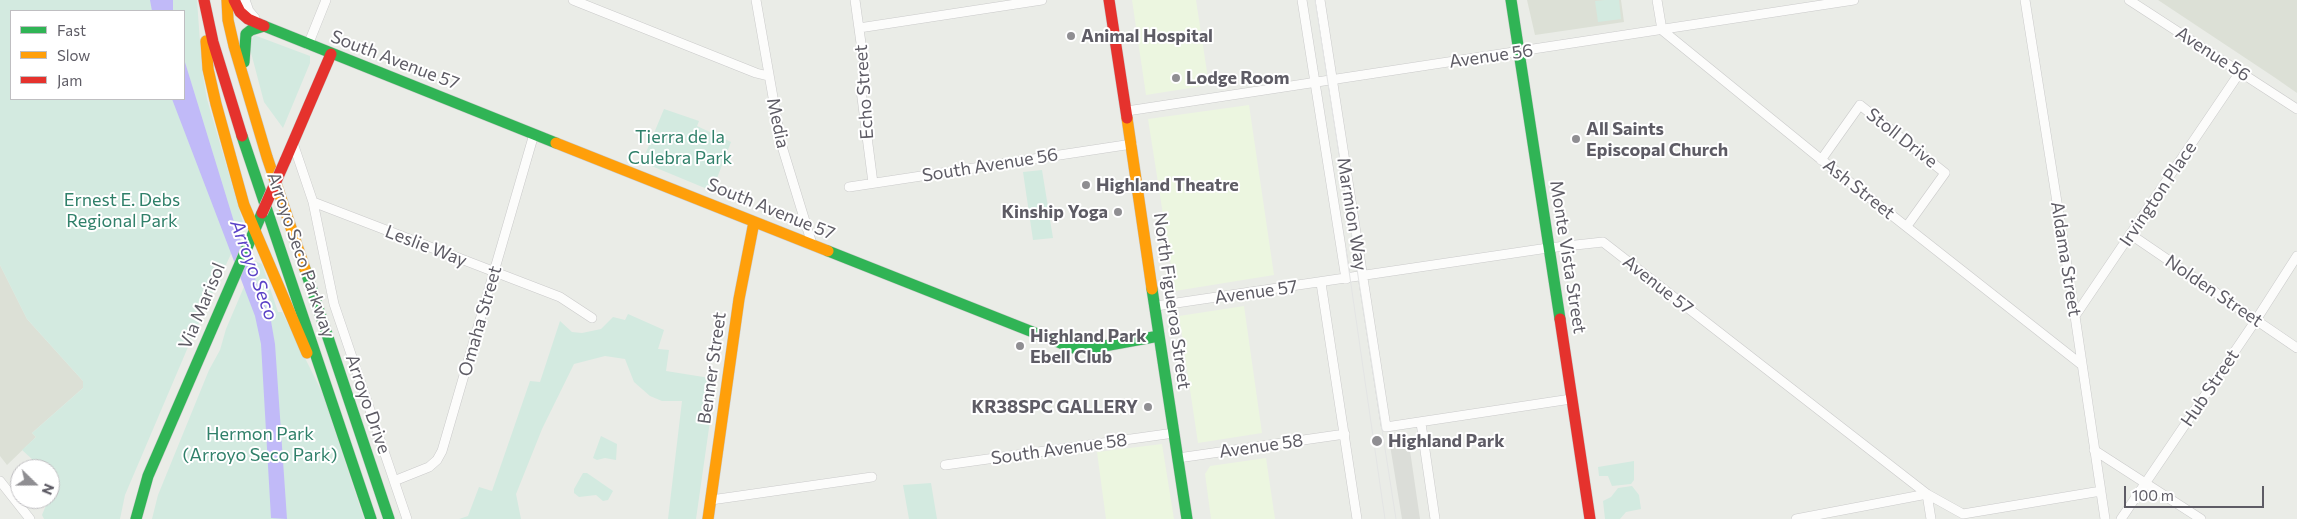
<!DOCTYPE html>
<style>
body{margin:0}
#map{position:relative;width:2297px;height:519px;overflow:hidden;background:#eaece7;font-family:Commissioner,sans-serif}
canvas{display:block}
.legend{position:absolute;left:10px;top:10px;width:175px;height:90px;box-sizing:border-box;background:#fff;border:1px solid #bfbec1;margin:0;padding:6px 9px;list-style:none;font-size:15px;color:#5e5c65}
.legend li{display:flex;align-items:center;gap:10px;height:25px}
.legend b{width:25px;border:1px solid #bfbec1}
.north{position:absolute;left:10px;top:459px;width:50px;height:50px;box-sizing:border-box;background:#fff;border:1px solid #bfbec1;border-radius:50%;rotate:112deg;font-size:14px;font-weight:700;line-height:20px;text-align:center;color:#5e5c65}
.north::after{content:'';display:block;margin:auto;width:18px;height:22px;background:#8f8e92;clip-path:polygon(50% 0,100% 100%,50% 72%,0 100%)}
.scale{position:absolute;left:2124px;top:486px;width:140px;height:22px;box-sizing:border-box;border:2px solid #5e5c65;border-top:0;padding-left:6px;font-size:15px;line-height:18px;white-space:nowrap;color:#5e5c65;-webkit-text-stroke:4px #fff;paint-order:stroke}
</style>
<div id="map">
<canvas width="2297" height="519"></canvas>
<ul class="legend">
<li><b style="height:6px;background:#30b455"></b>Fast</li>
<li><b style="height:6px;background:#ff9f0a"></b>Slow</li>
<li><b style="height:6px;background:#e5322d"></b>Jam</li>
</ul>
<div class="north">N</div>
<div class="scale">100 m</div>
</div>
<script>
const g = document.querySelector('canvas').getContext('2d');
g.lineJoin = 'round';
function paint(path, color) {
  g.fillStyle = color;
  g.fill(path, 'evenodd');
}
function poly(rows) {
  const path = new Path2D();
  for (const r of rows) {
    path.moveTo(r[0], r[1]);
    for (let i = 2; i < r.length; i += 2) path.lineTo(r[i], r[i + 1]);
  }
  return path;
}
function trace(path, color, width, dash) {
  g.strokeStyle = color;
  g.lineWidth = width;
  g.lineCap = dash ? 'butt' : 'round';
  g.setLineDash(dash || []);
  g.stroke(path);
}
function write(font, color, halo, rows, align = 'center') {
  g.font = font + ' Commissioner,sans-serif';
  g.lineWidth = 4;
  g.setLineDash([]);
  g.textBaseline = 'middle';
  g.strokeStyle = halo;
  g.fillStyle = color;
  for (const [text, x, y, turn = 0] of rows) {
    g.save();
    g.translate(x, y);
    g.rotate((+turn || 0) * Math.PI / 180);
    g.textAlign = isNaN(turn) ? turn : align;
    if (halo) g.strokeText(text, 0, 0);
    g.fillText(text, 0, 0);
    g.restore();
  }
}
const commercial = poly([
 [1132,0,1196,0,1209,85,1146,95],
 [1249,105,1274,275,1175,291,1148,119],
 [1244,306,1262,433,1198,443,1179,316],
 [1162,444,1174,519,1106,519,1097,452],
 [1266,458,1275,519,1211,519,1205,474,1210,466]
]);
const industrial = poly([
 [1408,437,1420,519,1402,519,1389,439]
]);
const education = poly([
 [1527,0,1621,0,1624,22,1535,35],
 [2158,0,2297,0,2297,93,2274,77],
 [0,265,27,319,83,381,83,388,32,433,36,437,7,465,0,456]
]);
const green = poly([
 [0,0,197,0,202,70,207,99,244,226,191,340,125,495,120,519,44,519,42,515,56,481,50,476,50,469,43,469,22,450,36,437,32,433,83,388,83,381,27,319,0,265],
 [11,11,184,11,184,99,11,99],
 [1605,0,1619,0,1621,19,1598,22,1595,1],
 [254,35,310,56,310,63,283,128,264,102,249,45],
 [664,109,699,121,697,126,731,142,712,191,642,162],
 [1042,170,1053,238,1033,240,1023,172],
 [255,261,262,264,278,312,282,312,323,394,364,519,152,519,158,495,209,370,220,350,226,329],
 [628,314,664,330,658,349,669,350,666,371,716,379,696,519,668,519,682,401,662,401,650,396,634,382,625,359,605,356,574,364,542,429,516,494,521,519,459,519,468,516,479,487,492,491,530,381,540,382,560,321,572,332,582,333,601,329,613,317,625,320],
 [601,436,617,444,616,460,605,458,597,460,593,458],
 [1634,461,1634,480,1631,484,1612,486,1608,476,1599,476,1598,467],
 [583,473,587,473,613,491,608,500,603,501,596,495,579,497,574,493,574,489],
 [931,483,937,519,909,519,903,485],
 [1632,486,1639,495,1641,509,1626,512,1620,519,1605,519,1603,501,1611,497,1618,488]
]);
const water = poly([
 [150,0,173,0,173,11,152,11],
 [184,59,235,225,271,321,275,344,287,519,271,518,261,344,255,316,172,99,184,99]
]);
const street = poly([
 [245,0,249,11,255,18],
 [573,0,756,73,768,76],
 [756,0,781,143,812,244],
 [855,0,865,72,861,90,873,183],
 [1302,0,1346,279],
 [1320,0,1386,427,1571,399],
 [1657,0,1662,30,1823,161,2082,365],
 [2025,0,2075,316,2105,519],
 [2129,0,2297,109],
 [859,28,1042,0],
 [308,45,326,0],
 [1127,111,1854,0],
 [293,143,313,202,334,304,407,519],
 [1821,160,1860,105,1945,173,1907,226],
 [849,187,1132,144],
 [313,202,560,297,592,318],
 [2130,234,2297,348],
 [1321,283,1357,519],
 [1156,306,1548,248,1603,242,1927,494,1963,514,2101,491],
 [2075,316,2240,72],
 [1421,423,1435,519],
 [2094,450,2201,519],
 [1178,458,1345,434],
 [945,465,1174,433],
 [0,481,30,519],
 [394,481,429,467,437,460,442,451,534,134],
 [711,500,872,477],
 [1796,519,1927,494,1931,519],
 [2121,519,2256,320,2297,256]
]);
const fast = poly([
 [1511,0,1560,319],
 [264,26,556,143],
 [244,62,246,34,251,30,264,26],
 [242,136,371,519],
 [828,251,1073,348,1093,348,1159,336],
 [305,269,389,519],
 [1152,289,1187,519],
 [136,519,148,476,262,213]
]);
const slow = poly([
 [227,0,228,20,234,46,267,157,305,269],
 [206,41,208,69,216,104,244,205,307,353],
 [1127,118,1152,289],
 [556,143,828,251],
 [708,519,739,299,754,222]
]);
const jam = poly([
 [204,0,213,42,242,136],
 [234,0,240,12,248,19,264,26],
 [1109,0,1127,118],
 [285,161,331,54],
 [1560,319,1590,519]
]);
const tram = poly([
 [1315,0,1396,519],
 [1346,250,1385,519]
]);
const jamBridge = poly([
 [262,213,285,161]
]);
const markers = [
 [1071,36,5,"#8f8e92"],
 [1176,78,5,"#8f8e92"],
 [1576,139,5,"#8f8e92"],
 [1086,185,5,"#8f8e92"],
 [1118,212,5,"#8f8e92"],
 [1020,346,5,"#8f8e92"],
 [1148,407,5,"#8f8e92"],
 [1377,441,6,"#8f8e92"]
];
const poiNames = [
 ["Animal Hospital",1081,36],
 ["Lodge Room",1186,78],
 ["All Saints",1586,129],
 ["Episcopal Church",1586,150],
 ["Highland Theatre",1096,185],
 ["Kinship Yoga",1108,212,"right"],
 ["Highland Park",1030,336],
 ["Ebell Club",1030,357],
 ["KR38SPC GALLERY",1138,407,"right"],
 ["Highland Park",1388,441]
];
const streetNames = [
 ["Avenue 56",2213,54,33],
 ["Avenue 56",1491,56,-8],
 ["South Avenue 57",395,60,21],
 ["Echo Street",864,92,-94],
 ["Media",778,123,78],
 ["Stoll Drive",1902,138,38],
 ["South Avenue 56",990,165,-9],
 ["Ash Street",1859,189,38],
 ["Irvington Place",2158,194,-56],
 ["South Avenue 57",771,209,22],
 ["Marmion Way",1352,214,81],
 ["Leslie Way",426,246,21],
 ["Arroyo Seco Parkway",301,255,71],
 ["Monte Vista Street",1568,257,81],
 ["Aldama Street",2066,259,81],
 ["Avenue 57",1658,285,38],
 ["Nolden Street",2214,291,34],
 ["Avenue 57",1256,292,-8],
 ["North Figueroa Street",1172,301,82],
 ["Via Marisol",202,306,-67],
 ["Omaha Street",480,321,-74],
 ["Benner Street",712,368,-82],
 ["Hub Street",2210,388,-56],
 ["Arroyo Drive",368,404,71],
 ["Avenue 58",1261,446,-8],
 ["South Avenue 58",1059,449,-8]
];
const parkNames = [
 ["Tierra de la",680,137],
 ["Culebra Park",680,158],
 ["Ernest E. Debs",122,200],
 ["Regional Park",122,221],
 ["Hermon Park",260,434],
 ["(Arroyo Seco Park)",260,455]
];
const waterNames = [
 ["Arroyo Seco",254,270,70]
];
paint(commercial, '#ecf6e0');
paint(industrial, '#dbddd8');
paint(education, '#dce0d6');
paint(green, '#d3eae0');
paint(water, '#c1baf8');
trace(street, '#cacaca', 10);
trace(fast, '#c9c9c9', 12);
trace(slow, '#c9c9c9', 12);
trace(jam, '#c9c9c9', 12);
trace(street, '#fcfcfb', 9);
trace(fast, '#30b455', 11);
trace(slow, '#ff9f0a', 11);
trace(jam, '#e5322d', 11);
trace(tram, '#e3e4e4', 1);
trace(jamBridge, '#c9c9c9', 12, []);
trace(jamBridge, '#e5322d', 11);
for (const [x, y, r, color] of markers) {
  const dot = new Path2D();
  dot.arc(x, y, r, 0, 2 * Math.PI);
  g.fillStyle = color;
  g.fill(dot);
  trace(dot, '#fff', 2);
}
write('bold 18px', '#5e5c65', '#fff', poiNames, 'left');
write('18px', '#5e5c65', '#fff', streetNames);
write('18px', '#30806a', '#fff', parkNames);
write('italic 19px', '#5b42c7', '#fff', waterNames);
</script>
